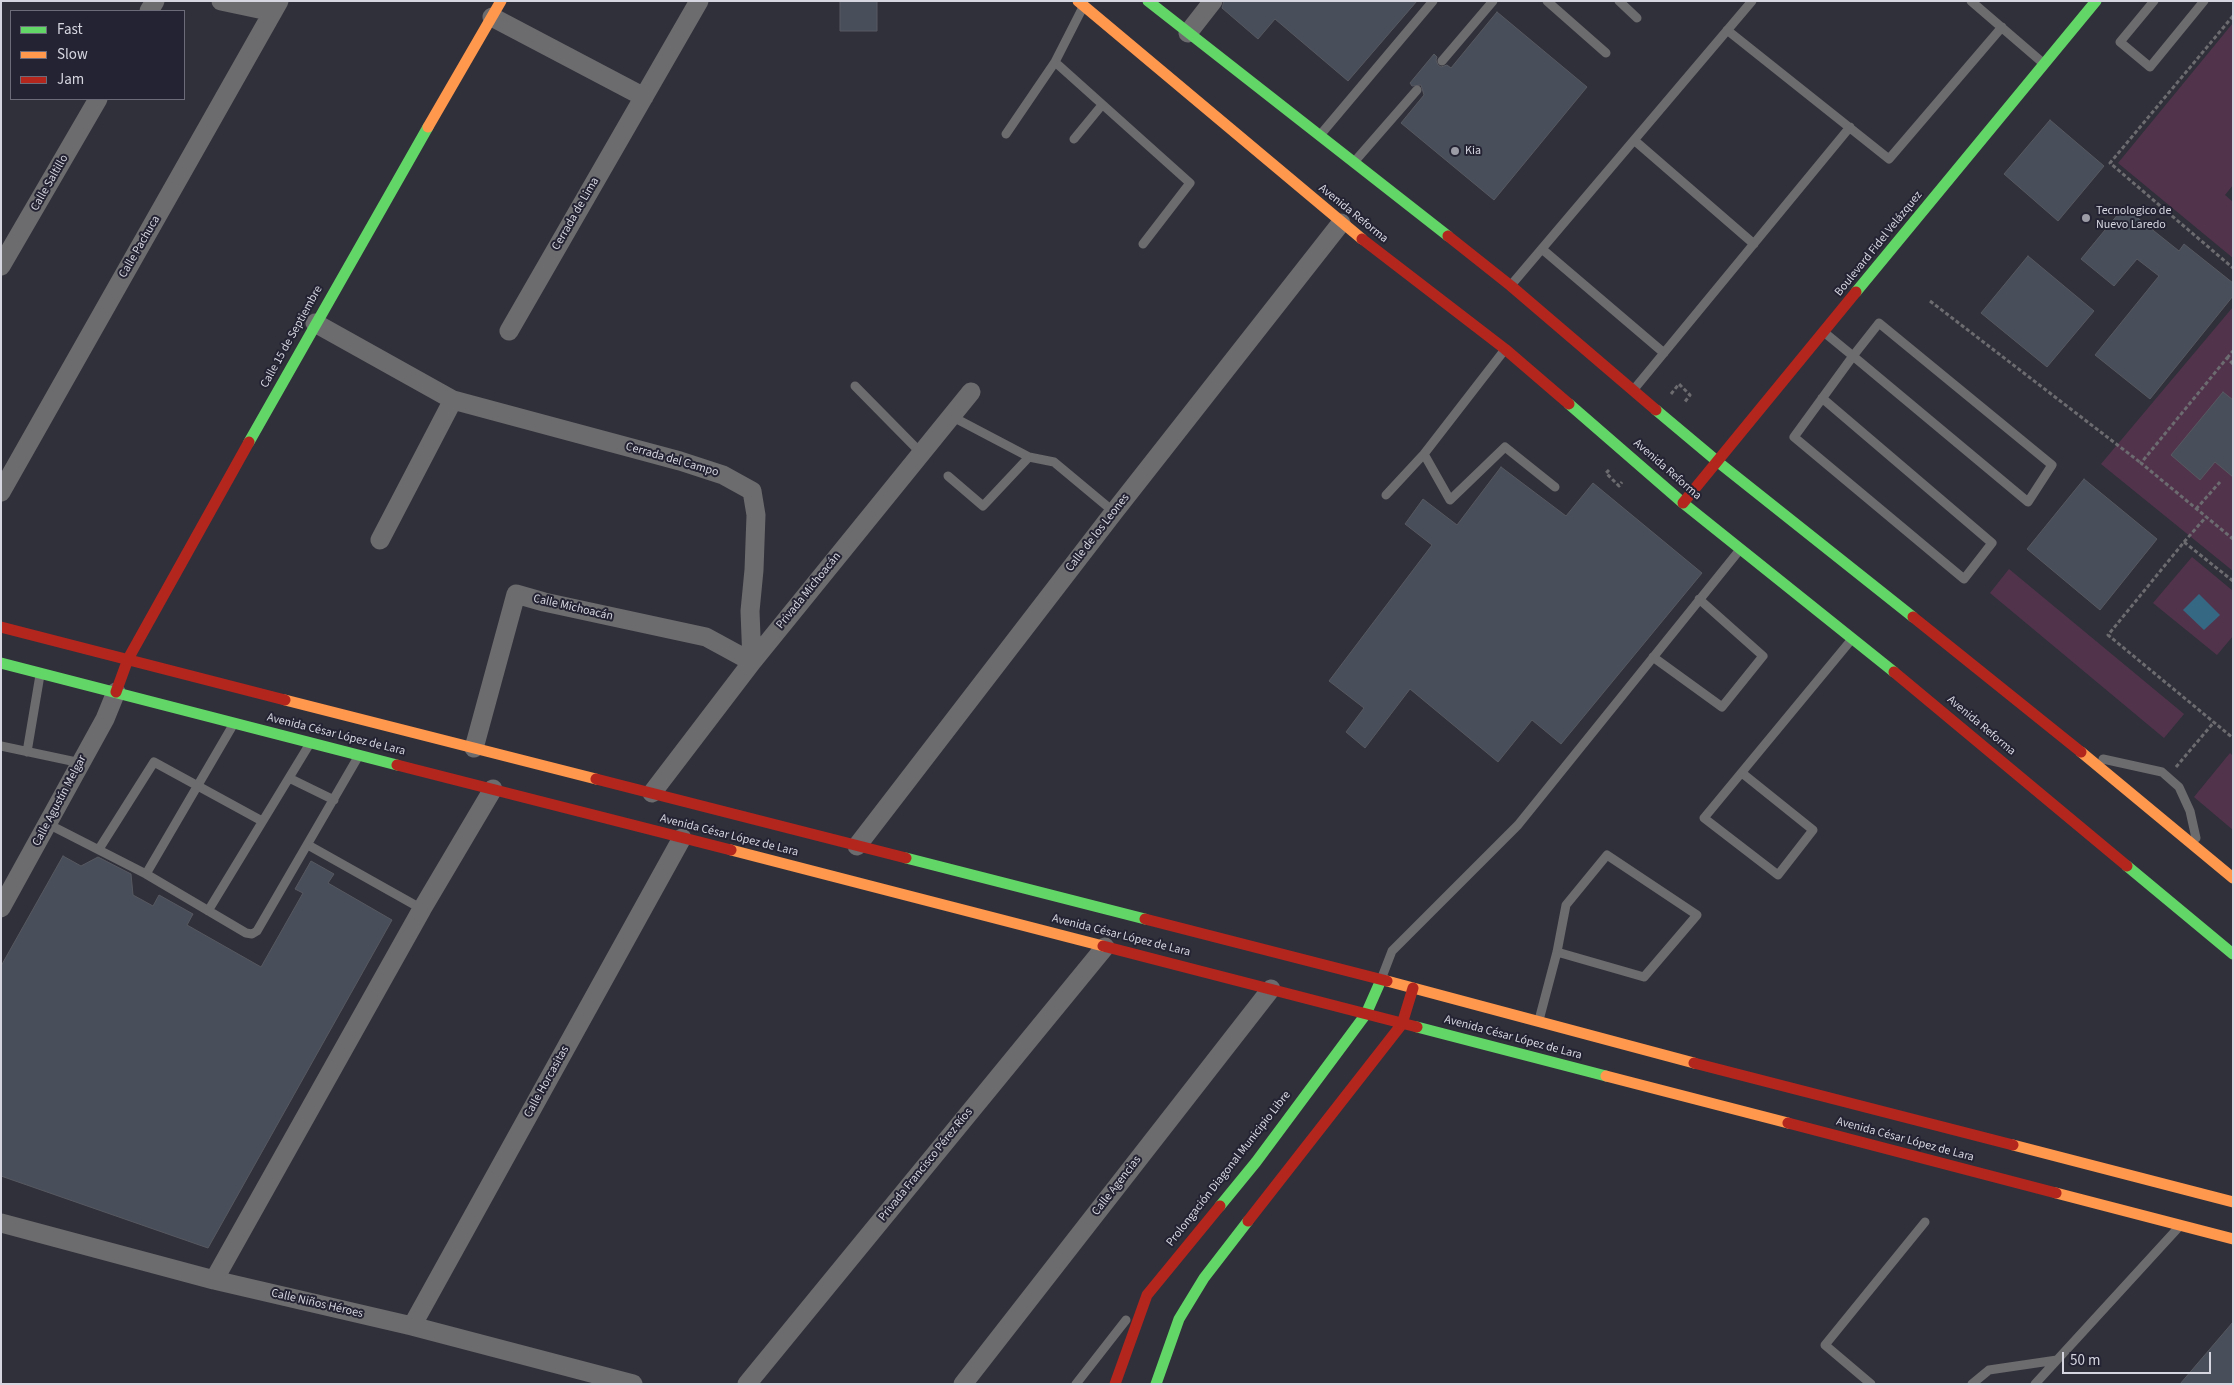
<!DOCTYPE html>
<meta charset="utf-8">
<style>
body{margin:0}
#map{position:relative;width:2234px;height:1385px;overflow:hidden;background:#30303a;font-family:"Source Sans 3",sans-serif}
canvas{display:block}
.frame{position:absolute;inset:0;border:2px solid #d6d6e1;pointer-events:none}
.legend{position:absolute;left:10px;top:10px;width:175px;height:90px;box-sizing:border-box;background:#232333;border:1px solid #6b6b79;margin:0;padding:6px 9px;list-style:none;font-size:15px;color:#d6d6e1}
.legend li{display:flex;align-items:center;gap:10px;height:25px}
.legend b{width:25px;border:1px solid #6b6b79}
.scale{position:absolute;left:2062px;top:1352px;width:149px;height:22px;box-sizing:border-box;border:2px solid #d6d6e1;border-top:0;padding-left:6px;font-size:15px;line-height:18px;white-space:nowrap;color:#d6d6e1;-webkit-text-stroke:4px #232333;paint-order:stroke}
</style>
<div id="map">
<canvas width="2234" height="1385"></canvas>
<div class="frame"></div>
<ul class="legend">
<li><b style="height:6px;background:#63d668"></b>Fast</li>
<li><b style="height:6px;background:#ff974d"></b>Slow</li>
<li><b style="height:6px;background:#b3261e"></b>Jam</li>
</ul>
<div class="scale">50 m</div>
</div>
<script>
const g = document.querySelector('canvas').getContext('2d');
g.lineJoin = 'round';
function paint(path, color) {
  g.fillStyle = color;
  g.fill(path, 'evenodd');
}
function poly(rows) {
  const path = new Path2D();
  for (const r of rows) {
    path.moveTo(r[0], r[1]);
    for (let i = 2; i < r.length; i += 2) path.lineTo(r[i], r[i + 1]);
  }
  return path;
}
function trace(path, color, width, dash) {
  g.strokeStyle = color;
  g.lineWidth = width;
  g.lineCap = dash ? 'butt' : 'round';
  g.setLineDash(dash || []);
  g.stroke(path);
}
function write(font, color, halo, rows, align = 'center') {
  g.font = font + ' "Source Sans 3",sans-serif';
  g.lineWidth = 4;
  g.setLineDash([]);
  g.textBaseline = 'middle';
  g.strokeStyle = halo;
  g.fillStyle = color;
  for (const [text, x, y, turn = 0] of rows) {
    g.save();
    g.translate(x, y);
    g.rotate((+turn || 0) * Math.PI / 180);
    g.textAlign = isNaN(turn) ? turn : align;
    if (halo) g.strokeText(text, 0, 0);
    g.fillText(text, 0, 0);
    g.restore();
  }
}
const green = poly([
 [2233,23,2233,185,2225,195,2233,202,2233,258,2118,163],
 [2233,307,2233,571,2101,464],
 [2192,557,2233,591,2233,636,2217,655,2153,603],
 [2009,569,2184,714,2164,738,1990,593],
 [2230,753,2233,756,2233,830,2194,797]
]);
const water = poly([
 [2199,594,2220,615,2204,630,2183,610]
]);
const building = poly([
 [840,1,877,1,877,31,840,31,840,1],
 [1224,1,1417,1,1348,81,1275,19,1258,39,1222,8,1224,1],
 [1497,12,1587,87,1494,200,1401,123,1424,95,1421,85,1412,86,1410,83,1434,54,1437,57,1436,60,1438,65,1441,67,1447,65,1451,68,1497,12],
 [2050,120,2104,166,2058,221,2004,174,2050,120],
 [2124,207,2179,251,2184,244,2233,283,2233,296,2150,399,2095,355,2159,276,2137,259,2114,286,2081,259,2124,207],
 [2028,256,2094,311,2047,367,1981,313,2028,256],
 [2223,392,2233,400,2233,477,2215,462,2200,480,2171,455,2223,392],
 [1501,467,1566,516,1593,483,1702,573,1561,744,1532,720,1498,762,1410,689,1365,748,1346,732,1364,708,1329,681,1432,545,1405,524,1423,499,1457,525,1501,467],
 [2084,479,2157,539,2100,610,2027,549,2084,479],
 [63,856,81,866,98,857,131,874,133,895,153,906,159,895,193,914,187,925,261,967,303,893,295,889,311,861,334,874,328,883,392,920,208,1248,1,1176,1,966,63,856],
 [2233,1322,2233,1384,2180,1384,2233,1322]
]);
const path = poly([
 [2233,16,2110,163,2233,268],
 [1930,301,2141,463],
 [2227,358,2233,351],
 [2233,364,2227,358,2141,463,2233,539],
 [1671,394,1679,384,1690,395,1684,403],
 [1609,470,1606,473,1619,486,1622,482],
 [2196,509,2220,482],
 [2184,542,2206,517],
 [2233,581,2184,542,2108,635,2233,738],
 [2176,767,2214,722]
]);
const lane = poly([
 [1547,1,1606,53],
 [1619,1,1637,18],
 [1971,1,2043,63],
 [2154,1,2120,42,2150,67,2204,1],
 [1727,30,1889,159,2002,27],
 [1442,61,1493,1],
 [1055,62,1190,183,1143,244],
 [1006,134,1055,62,1082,9],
 [1321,134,1433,1],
 [1074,139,1102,105],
 [1634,140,1754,244],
 [1355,161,1417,90],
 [1542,249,1664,353],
 [1512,284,1752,1],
 [855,386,921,453],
 [1635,388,1850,127],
 [1822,398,1992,543,1964,579,1794,437,1853,356,1879,323,2052,465,2028,502,1853,356,1825,333],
 [951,416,1029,457,1054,462,1114,512],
 [1424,454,1450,500,1505,447,1555,487],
 [948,476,983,506,1029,457],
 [1386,495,1424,454,1503,352],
 [1653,657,1722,707,1763,656,1699,599],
 [1,746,81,763],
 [27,752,40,675],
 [2103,759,2162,772,2179,787,2190,811,2196,838],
 [1742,773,1813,830,1778,875,1704,818,1852,639],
 [289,778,334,800],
 [48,824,146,874,246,933,252,934,257,931,358,757],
 [308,845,422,909],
 [99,849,154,762,262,821],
 [146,874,233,725],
 [208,911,309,745],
 [1382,977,1392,951,1518,825,1738,552],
 [1539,1020,1557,952,1566,905,1607,855,1697,915,1644,977,1557,952],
 [1076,1384,1126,1320],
 [1871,1384,1825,1345,1925,1222],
 [1972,1384,1989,1370,2057,1360],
 [2035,1384,2178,1228]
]);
const street = poly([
 [221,1,273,12],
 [149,11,155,1],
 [492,17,644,97],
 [1188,33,1213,1],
 [1,266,98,99],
 [315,323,453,400,680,461,723,475,752,491,756,515,754,570,750,611,752,662],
 [509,331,699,1],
 [1,492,279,1],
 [380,540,453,400],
 [474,748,516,594,544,602,706,637,752,662],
 [652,793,752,662,971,392],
 [857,846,1114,512,1341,223],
 [1,908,105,719,116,692],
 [1,1223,214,1280,412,1326,633,1384],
 [214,1280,422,909,493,789],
 [412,1326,682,838],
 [747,1384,1105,947],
 [963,1384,1271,989]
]);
const fast = poly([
 [1148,1,1448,236],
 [1856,292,2096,1],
 [1569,404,1683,503,1894,672],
 [1656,410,1718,462,1913,617],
 [249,442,428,127],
 [1,663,397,765],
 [906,858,1145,919],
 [2127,866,2233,954],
 [1417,1027,1606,1076],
 [1220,1206,1256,1162,1366,1014,1381,980],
 [1156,1384,1179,1319,1204,1278,1248,1221]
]);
const slow = poly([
 [1078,1,1362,239],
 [428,127,501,1],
 [285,700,596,779],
 [2081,752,2233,878],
 [731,850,1103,946],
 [1387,981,1694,1063],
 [1606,1076,1788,1123],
 [2013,1145,2233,1202],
 [2056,1193,2233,1239]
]);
const jam = poly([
 [1448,236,1511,286,1656,410],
 [1362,239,1505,349,1569,404],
 [1683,503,1856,292],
 [1913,617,2081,752],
 [1,627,285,700],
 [1894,672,2127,866],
 [116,692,128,659,249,442],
 [397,765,731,850],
 [596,779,906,858],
 [1145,919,1387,981],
 [1103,946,1417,1027],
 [1694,1063,2013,1145],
 [1788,1123,2056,1193],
 [1248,1221,1402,1024,1413,988],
 [1115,1384,1147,1295,1220,1206]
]);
const markers = [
 [1455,151,5,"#9c9ca7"],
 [2086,218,5,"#9c9ca7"]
];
const poiNames = [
 ["Kia",1465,151],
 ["Tecnologico de",2096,211],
 ["Nuevo Laredo",2096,225]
];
const streetNames = [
 ["Calle Saltillo",50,183,-60],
 ["Cerrada de Lima",576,214,-60],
 ["Avenida Reforma",1353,214,39],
 ["Boulevard Fidel Velázquez",1879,244,-51],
 ["Calle Pachuca",140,247,-60],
 ["Calle 15 de Septiembre",292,337,-61],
 ["Cerrada del Campo",672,460,16],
 ["Avenida Reforma",1667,470,41],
 ["Calle de los Leones",1098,533,-52],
 ["Privada Michoacán",809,591,-51],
 ["Calle Michoacán",573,608,13],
 ["Avenida Reforma",1981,726,40],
 ["Avenida César López de Lara",336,735,14],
 ["Calle Agustín Melgar",60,801,-62],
 ["Avenida César López de Lara",729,836,14],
 ["Avenida César López de Lara",1121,936,14],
 ["Avenida César López de Lara",1513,1038,15],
 ["Calle Horcasitas",547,1082,-61],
 ["Avenida César López de Lara",1905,1140,15],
 ["Privada Francisco Pérez Ríos",926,1165,-51],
 ["Prolongación Diagonal Municipio Libre",1229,1169,-52],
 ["Calle Agencias",1117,1186,-52],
 ["Calle Niños Héroes",317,1304,13]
];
paint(green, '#52334c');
paint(water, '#356983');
paint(building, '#484e5a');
trace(building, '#575961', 1);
trace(path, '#6c6c70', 3, [4, 2.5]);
trace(lane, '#6c6b6e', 9);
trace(street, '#6c6b6e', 19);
trace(fast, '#63d668', 11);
trace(slow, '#ff974d', 11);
trace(jam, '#b3261e', 11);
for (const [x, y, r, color] of markers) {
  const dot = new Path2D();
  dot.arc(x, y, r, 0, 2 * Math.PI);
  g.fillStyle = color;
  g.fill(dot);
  trace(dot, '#232333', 2);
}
write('12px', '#d6d6e1', '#232333', poiNames, 'left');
write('12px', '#d6d6e1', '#232333', streetNames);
</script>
